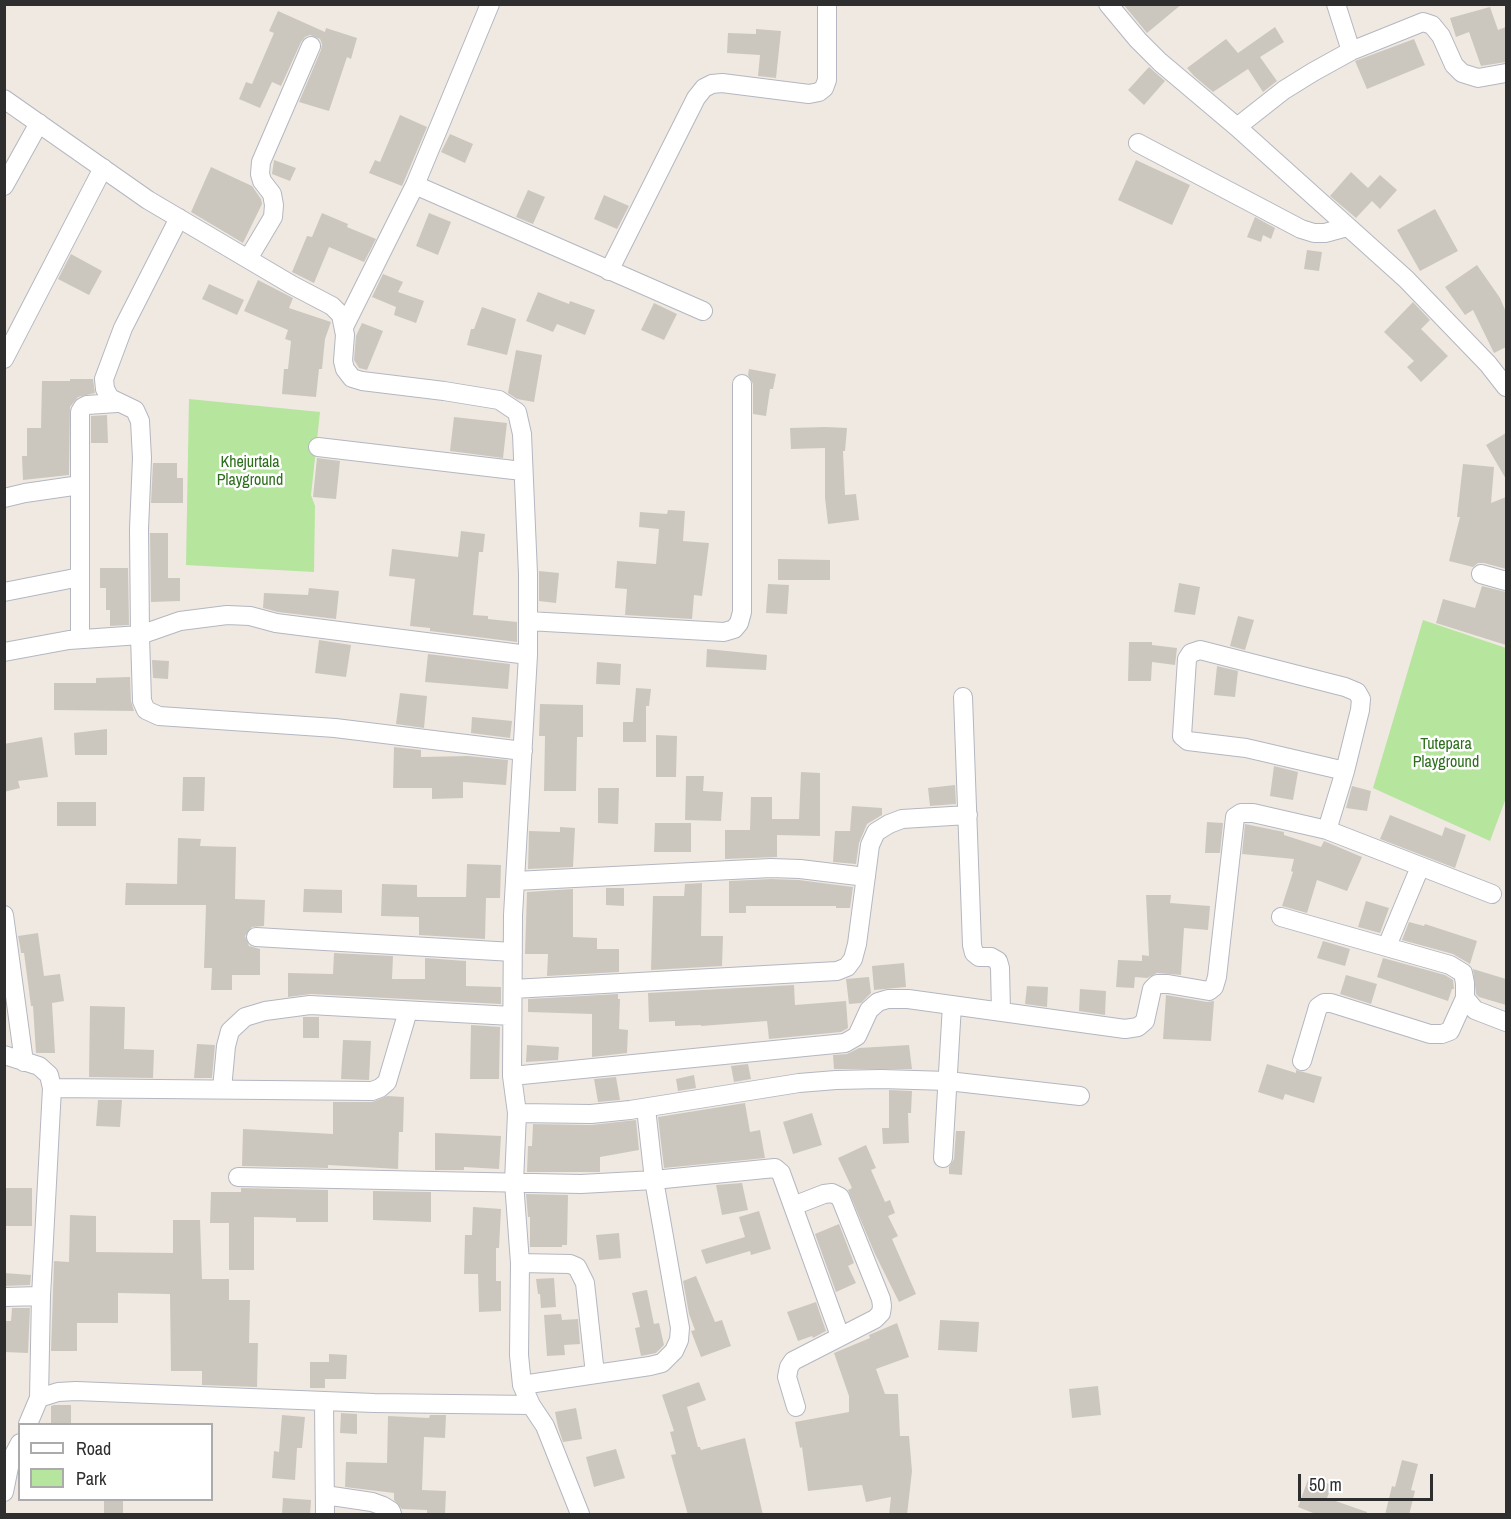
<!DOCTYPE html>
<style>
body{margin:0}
#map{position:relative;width:1511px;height:1519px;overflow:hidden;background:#efe9e1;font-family:"Archivo Narrow",sans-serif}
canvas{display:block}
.frame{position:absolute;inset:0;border:6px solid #2e2e2e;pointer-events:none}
.legend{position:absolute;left:18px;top:1423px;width:195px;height:78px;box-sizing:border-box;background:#fff;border:2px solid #ababab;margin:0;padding:8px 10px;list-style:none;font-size:18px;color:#2e2e2e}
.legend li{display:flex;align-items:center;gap:12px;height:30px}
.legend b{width:30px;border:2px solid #ababab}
.scale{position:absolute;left:1298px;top:1474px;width:135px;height:27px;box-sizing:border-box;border:3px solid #2e2e2e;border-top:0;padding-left:8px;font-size:18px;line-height:21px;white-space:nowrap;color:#2e2e2e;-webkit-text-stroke:4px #fff;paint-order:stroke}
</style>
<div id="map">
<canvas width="1511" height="1519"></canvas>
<div class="frame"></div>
<ul class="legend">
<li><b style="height:8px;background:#fff"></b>Road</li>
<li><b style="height:16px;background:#b6e59e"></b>Park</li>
</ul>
<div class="scale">50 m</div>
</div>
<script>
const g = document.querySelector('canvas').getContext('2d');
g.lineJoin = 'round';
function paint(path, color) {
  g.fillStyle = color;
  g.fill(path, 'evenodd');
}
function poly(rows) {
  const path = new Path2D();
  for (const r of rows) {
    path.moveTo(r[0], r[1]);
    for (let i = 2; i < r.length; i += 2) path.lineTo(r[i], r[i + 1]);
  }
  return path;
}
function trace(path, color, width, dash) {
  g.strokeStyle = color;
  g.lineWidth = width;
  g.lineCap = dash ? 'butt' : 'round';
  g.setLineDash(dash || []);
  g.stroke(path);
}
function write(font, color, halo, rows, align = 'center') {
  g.font = font + ' "Archivo Narrow",sans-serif';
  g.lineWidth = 5;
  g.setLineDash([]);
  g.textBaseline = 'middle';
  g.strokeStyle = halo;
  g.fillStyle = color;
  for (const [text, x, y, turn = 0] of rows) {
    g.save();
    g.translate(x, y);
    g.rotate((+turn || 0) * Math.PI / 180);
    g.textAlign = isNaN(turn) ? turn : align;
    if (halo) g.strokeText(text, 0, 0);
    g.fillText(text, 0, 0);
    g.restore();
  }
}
const green = poly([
 [189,399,320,412,311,495,315,506,314,572,186,565],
 [1423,620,1506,648,1506,798,1490,841,1373,788]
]);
const building = poly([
 [1123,4,1182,4,1147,33],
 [1490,7,1498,30,1506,27,1506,62,1481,66,1469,32,1456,37,1450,18],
 [278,11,325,32,326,28,357,38,351,59,347,57,329,111,299,102,321,50,322,44,320,39,310,35,305,37,301,42,281,86,272,82,260,108,239,99,246,82,252,84,274,33,269,31],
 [1275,27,1284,42,1260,57,1277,81,1263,92,1248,69,1213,92,1194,76,1187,68,1226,39,1238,53],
 [756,29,781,31,776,78,758,76,760,55,727,53,728,33,756,34],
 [1414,39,1425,65,1367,89,1355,61],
 [1149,67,1165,81,1144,105,1128,90],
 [400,115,427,127,402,186,369,173,375,160,380,162],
 [450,134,473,144,465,163,441,152],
 [274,160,296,168,290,181,272,174],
 [1136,160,1190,185,1172,225,1118,200],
 [211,167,252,186,261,199,262,204,243,243,191,212],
 [1351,172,1368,188,1380,175,1397,190,1380,209,1372,201,1356,218,1330,196],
 [528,190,545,197,533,224,516,217],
 [604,195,629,206,617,229,594,219],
 [1435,209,1458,251,1420,271,1397,230],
 [322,213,348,224,347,227,376,239,364,262,329,247,314,283,292,272,307,236,312,237],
 [429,213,451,222,438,255,416,246],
 [1255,217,1275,228,1271,239,1263,235,1261,242,1247,237],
 [1307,250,1322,252,1319,271,1304,269],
 [71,254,102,271,89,295,58,279],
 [1477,265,1500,298,1506,312,1506,347,1494,353,1473,310,1465,315,1445,287],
 [383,274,403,282,398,292,424,301,416,323,394,315,396,307,372,297],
 [258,280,293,298,289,308,331,322,325,339,322,369,319,369,316,397,282,394,284,369,288,369,291,341,285,339,288,330,244,311],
 [209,284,244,300,237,315,202,299],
 [538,292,569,304,570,301,595,310,585,335,557,324,553,332,526,321],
 [1413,302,1430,320,1421,329,1448,356,1421,382,1407,367,1414,361,1384,332],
 [654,303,677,314,664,340,641,330],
 [482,307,516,319,507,355,467,345,471,329,474,329],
 [362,323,383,331,367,370,359,368,354,360,356,336],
 [516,350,542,355,534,402,517,399,508,393],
 [749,369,776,374,773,389,770,389,766,416,753,414,753,384,748,375],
 [70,379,93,379,95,393,78,397,70,407,69,475,23,480,22,456,27,456,27,428,41,428,42,381,70,381],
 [107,415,108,443,91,443,91,416],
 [454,417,507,423,503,458,450,451],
 [826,427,847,428,845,451,843,451,845,495,856,494,859,520,828,524,825,498,825,448,791,449,790,428],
 [1506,433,1506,479,1486,445],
 [317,458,340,461,336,499,313,497],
 [153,463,177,463,177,478,183,478,183,503,151,503],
 [1463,464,1494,467,1491,503,1506,497,1506,569,1484,563,1478,563,1473,567,1449,561,1460,517,1457,517],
 [668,510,685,511,683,541,709,543,702,596,694,595,692,619,625,615,627,589,615,588,617,561,656,564,659,529,639,527,640,512,667,514],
 [461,531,485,534,483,552,479,552,473,615,488,616,488,619,517,622,517,642,430,631,430,628,410,626,415,579,389,576,392,549,458,557],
 [150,533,168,533,168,578,180,578,180,601,151,602],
 [778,559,830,560,830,580,778,580],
 [100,568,128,568,129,625,110,626,110,610,106,610,106,588,100,588],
 [539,571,559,573,556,603,539,601],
 [1179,583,1200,587,1195,615,1174,612],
 [768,584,789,585,787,614,766,613],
 [1482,586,1506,592,1506,645,1436,623,1443,599,1475,608],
 [309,588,339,591,336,619,278,612,263,608,264,593,308,595],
 [1238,616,1254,620,1245,650,1230,646],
 [319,640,351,645,346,677,315,673],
 [1129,642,1152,642,1152,645,1177,648,1175,665,1152,662,1151,681,1128,681],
 [707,649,767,655,766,670,706,667],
 [428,654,510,664,508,689,425,682],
 [152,660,169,661,168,679,153,678],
 [597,662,621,664,620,685,596,684],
 [1217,666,1238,671,1235,697,1214,695],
 [130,677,131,701,134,711,54,710,54,683,96,683,96,678],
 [636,688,651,689,649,706,646,706,646,742,623,742,623,722,633,722],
 [400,693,427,696,424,728,396,724],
 [540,704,583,705,583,737,577,737,576,791,544,791,545,736,539,736],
 [472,717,512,721,510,738,471,733],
 [107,729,107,755,75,755,74,733],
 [656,735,677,736,676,777,656,777],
 [42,737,48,777,18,781,20,788,4,792,4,744],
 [394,747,421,750,421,757,468,756,508,760,506,785,463,782,463,798,432,799,432,788,393,788],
 [1274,766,1298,772,1293,800,1270,796],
 [801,772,820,773,820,836,777,835,777,857,725,859,725,830,750,830,751,797,772,797,772,819,799,819],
 [686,776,704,776,703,791,723,792,721,821,685,820],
 [183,777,205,777,204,811,182,811],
 [955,785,956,804,930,806,928,788],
 [1352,786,1371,791,1367,811,1346,808],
 [598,788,619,788,618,824,598,823],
 [57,802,96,802,96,826,57,826],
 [852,806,882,808,882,815,867,824,859,843,856,864,833,862,835,831,850,831],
 [1390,815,1442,836,1445,827,1466,835,1455,868,1380,839],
 [1207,822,1223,823,1220,853,1205,853],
 [655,823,691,823,691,852,654,852],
 [1245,824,1284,832,1284,835,1321,847,1324,841,1362,857,1347,891,1317,880,1307,913,1282,906,1293,872,1291,871,1294,859,1242,854],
 [560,827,575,828,573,867,528,869,529,831,560,832],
 [178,838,201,839,200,846,236,847,235,899,265,900,264,926,252,927,245,936,249,946,260,949,260,975,232,975,232,990,211,990,212,968,204,968,206,905,125,905,126,883,177,884],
 [467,864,501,865,500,898,486,898,485,939,419,935,419,917,381,916,382,884,417,885,417,897,466,897],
 [771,879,799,880,853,887,850,908,836,908,836,906,746,906,746,913,729,913,729,881],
 [702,883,701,936,723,936,722,966,651,970,653,896,684,896,685,884],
 [606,888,624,888,624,906,606,905],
 [304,889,342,890,342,913,303,912],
 [573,889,573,937,597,938,597,949,619,949,619,972,547,976,548,954,525,954,527,892],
 [1146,895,1171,895,1170,903,1210,906,1208,930,1184,928,1181,975,1157,973,1147,978,1135,977,1134,988,1116,987,1118,960,1142,961,1142,955,1149,956],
 [1366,901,1389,908,1380,933,1358,927],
 [1409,922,1424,926,1425,924,1477,941,1470,964,1453,954,1402,940],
 [38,933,44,976,60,974,64,1001,52,1003,55,1053,36,1053,33,1006,31,1006,24,953,21,953,20,946,18,936],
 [1323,941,1350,949,1345,966,1317,958],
 [334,953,393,956,392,979,425,979,425,958,466,961,466,986,501,987,501,1004,311,994,288,997,288,973,333,974],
 [1383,958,1445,975,1453,980,1454,989,1452,989,1448,1001,1377,977],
 [904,963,906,987,874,990,872,966],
 [1473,969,1506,979,1506,1005,1479,997,1476,994],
 [1346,975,1377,984,1371,1004,1340,994],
 [869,977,871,993,861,1003,849,1004,846,979],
 [794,985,795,1005,846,1001,848,1028,841,1032,769,1039,767,1021,701,1026,701,1025,675,1026,675,1021,649,1022,648,993],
 [1027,986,1048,987,1047,1007,1025,1004],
 [1080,989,1106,991,1105,1015,1079,1011],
 [618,994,618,999,620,999,619,1029,628,1030,627,1053,592,1057,592,1014,528,1012,528,999],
 [1166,995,1207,1002,1214,1001,1211,1041,1163,1039],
 [90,1006,125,1007,124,1049,154,1050,153,1078,89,1077],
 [303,1017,319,1017,319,1038,303,1038],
 [471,1025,500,1027,499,1079,470,1079],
 [343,1040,371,1041,369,1080,341,1079],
 [197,1044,215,1045,212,1078,194,1078],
 [527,1045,559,1047,558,1060,526,1062],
 [909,1045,912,1069,834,1069,833,1055,847,1054,859,1048],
 [748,1064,751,1079,734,1082,731,1066],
 [1267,1064,1296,1073,1296,1070,1322,1077,1314,1103,1285,1094,1283,1100,1258,1092],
 [694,1075,696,1088,678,1091,676,1079],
 [616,1077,620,1100,598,1102,594,1079],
 [889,1090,912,1091,911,1113,908,1113,909,1143,883,1144,882,1128,889,1128],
 [387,1096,404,1097,403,1132,399,1132,398,1169,328,1165,328,1168,242,1166,243,1129,333,1134,333,1102,372,1102],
 [98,1100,122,1100,120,1127,96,1126],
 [745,1103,750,1132,760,1130,765,1158,664,1168,658,1117],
 [812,1113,822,1145,793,1154,783,1122],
 [636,1120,639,1150,600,1157,600,1172,527,1172,528,1146,532,1146,533,1124,591,1125],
 [956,1131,965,1131,962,1175,949,1174,949,1167,954,1159],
 [435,1133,501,1136,499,1169,464,1167,464,1170,435,1170],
 [866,1145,876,1168,871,1170,885,1202,890,1200,895,1213,888,1216,898,1236,892,1239,916,1294,899,1302,875,1254,848,1190,852,1188,838,1158],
 [742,1183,748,1210,722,1215,716,1185],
 [4,1188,32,1188,32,1226,4,1226],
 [241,1188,328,1190,328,1222,296,1222,296,1218,254,1217,254,1270,229,1270,229,1223,210,1223,211,1192,241,1192],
 [373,1191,431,1192,431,1222,373,1220],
 [526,1194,568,1195,567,1245,562,1245,562,1247,530,1247,530,1217,528,1217],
 [473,1207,501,1209,499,1248,496,1248,496,1281,501,1281,501,1311,479,1312,478,1274,464,1274,465,1235,472,1235],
 [759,1211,771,1249,751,1255,750,1251,706,1264,701,1250,745,1237,739,1217],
 [70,1215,96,1216,96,1252,173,1253,173,1220,200,1220,202,1279,229,1279,229,1300,250,1300,249,1343,258,1343,257,1387,202,1385,202,1371,171,1371,170,1294,118,1293,118,1323,77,1323,77,1351,51,1351,54,1261,69,1262],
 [839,1224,854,1263,848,1266,856,1283,836,1292,815,1234],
 [619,1233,621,1258,599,1260,596,1235],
 [4,1273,31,1275,30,1285,4,1286],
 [696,1276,715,1322,722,1320,731,1346,701,1357,691,1331,695,1330,689,1314,683,1281],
 [554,1278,556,1307,541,1308,540,1294,538,1294,536,1279],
 [647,1290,654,1324,659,1323,664,1345,656,1353,641,1356,635,1328,640,1327,632,1293],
 [816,1302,826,1331,813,1338,812,1336,798,1341,787,1312],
 [12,1308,30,1308,28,1353,4,1352,4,1321,11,1321],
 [561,1314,562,1320,578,1319,580,1344,564,1345,565,1355,547,1356,544,1315],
 [940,1320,979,1322,977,1352,938,1350],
 [897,1323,909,1357,876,1369,885,1394,898,1394,900,1436,909,1436,912,1471,907,1515,889,1515,891,1497,866,1502,862,1485,808,1491,802,1447,800,1448,795,1422,849,1412,849,1396,834,1353,870,1338,869,1335],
 [329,1354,347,1355,346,1379,325,1379,325,1388,310,1388,310,1362,329,1362],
 [699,1382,706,1400,687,1407,698,1447,700,1447,701,1450,745,1438,763,1515,688,1515,671,1455,676,1454,670,1432,674,1431,662,1395],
 [1098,1386,1101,1415,1072,1418,1069,1389],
 [54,1405,71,1405,71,1425,51,1425,51,1406],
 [576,1408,582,1439,563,1442,558,1427,555,1412],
 [341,1413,357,1414,357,1434,340,1433],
 [282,1415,305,1417,302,1448,297,1448,295,1480,272,1478,274,1451,279,1452],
 [430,1415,446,1415,445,1438,424,1437,422,1490,446,1491,445,1515,427,1515,427,1510,402,1509,394,1500,394,1493,345,1487,346,1462,387,1463,388,1416,429,1418],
 [616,1449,625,1478,594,1487,586,1457],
 [1402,1460,1418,1464,1411,1490,1415,1491,1409,1515,1385,1515,1392,1486,1395,1487],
 [1309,1477,1332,1485,1327,1498,1367,1512,1367,1515,1318,1515,1298,1507],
 [283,1498,311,1500,310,1515,282,1513],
 [104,1500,123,1500,123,1515,104,1515]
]);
const minor = poly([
 [1108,4,1138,40,1160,62,1237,127,1406,279,1488,364,1506,387],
 [1336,4,1351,51],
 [4,99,148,200,292,285,332,306,341,315,345,335,343,361,345,369,352,378,362,381,444,391,499,400,517,412,522,434,528,574,528,655,513,915,512,1076,517,1113,514,1182,520,1263,519,1355,522,1385,531,1405,545,1426,580,1514],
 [1237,127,1284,90,1313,72,1351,51,1423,22,1432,25,1441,36,1454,65,1462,73,1478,78,1506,73],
 [1138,143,1301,229,1314,233,1325,233,1347,227],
 [415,185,703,311],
 [4,186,39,123],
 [179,218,123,328,104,379,105,389,110,398,135,410,140,421,142,458,139,529,140,635,142,701,146,710,159,716,335,728,523,751],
 [248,259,273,217,274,205,272,194,262,181,260,174,261,162,311,46],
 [609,271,696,98,704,88,712,84,722,83,809,94,819,92,824,88,827,80,827,4],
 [344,327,415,185,490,4],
 [4,359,103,168],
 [318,447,522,471],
 [4,498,25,493,80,485],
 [1481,574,1506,581],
 [4,592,80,577],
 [528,621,724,632,734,629,739,623,742,612,742,384],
 [80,639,80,412,83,407,87,405,117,403],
 [4,652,69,640,140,635,180,621,227,615,250,616,276,623,528,655],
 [963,697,972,945,974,953,979,957,991,957,998,961,1000,968,1001,1012],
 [1327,830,1492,894],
 [515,881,771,868,800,869,866,877],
 [4,915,24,1062],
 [1281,917,1450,965,1463,973,1465,983,1465,998,1475,1010,1506,1022],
 [256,937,513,952],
 [1387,946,1420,867],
 [513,989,837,971,847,967,853,959,857,944,870,845,876,832,889,824,902,819,968,815],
 [4,1055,39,1066,49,1075,52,1088,41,1296,39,1398,28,1424],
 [1302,1061,1316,1014,1318,1007,1324,1003,1331,1003,1430,1034,1442,1034,1450,1031,1465,998],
 [512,1076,845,1043,857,1036,869,1010,878,1002,888,999,908,999,1125,1029,1138,1027,1145,1021,1152,989,1157,984,1168,984,1209,991,1214,987,1217,977,1235,817,1241,813,1253,813,1327,830,1345,771,1360,710,1361,699,1357,692,1345,687,1200,650,1191,653,1187,659,1182,736,1188,741,1246,748,1345,771],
 [52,1088,372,1091,380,1088,387,1082,408,1011],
 [222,1089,226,1046,230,1031,245,1017,265,1011,310,1005,512,1016],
 [517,1113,591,1114,630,1110,799,1083,836,1080,881,1079,948,1081,1080,1096],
 [943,1158,952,1005],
 [238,1177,581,1184,654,1180,775,1168,781,1173,840,1336],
 [793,1206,824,1194,832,1193,840,1197,881,1299,882,1306,881,1313,875,1319,793,1361,789,1367,787,1377,796,1407],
 [520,1263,570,1264,577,1267,585,1283,595,1374],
 [4,1297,41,1296],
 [522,1385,650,1366,662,1363,674,1351,679,1340,680,1328,654,1180,646,1108],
 [39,1398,58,1392,76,1391,374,1403,531,1405],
 [324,1401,325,1514],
 [4,1492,10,1462,20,1443],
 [325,1495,372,1502,383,1506,391,1511,392,1514]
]);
const parkNames = [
 ["Khejurtala",250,463],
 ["Playground",250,481],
 ["Tutepara",1446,745],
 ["Playground",1446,763]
];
paint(green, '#b6e59e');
paint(building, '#cbc7bf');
trace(minor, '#b4b7c1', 20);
trace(minor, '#fff', 18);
write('16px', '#2c6e1b', '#fff', parkNames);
</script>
